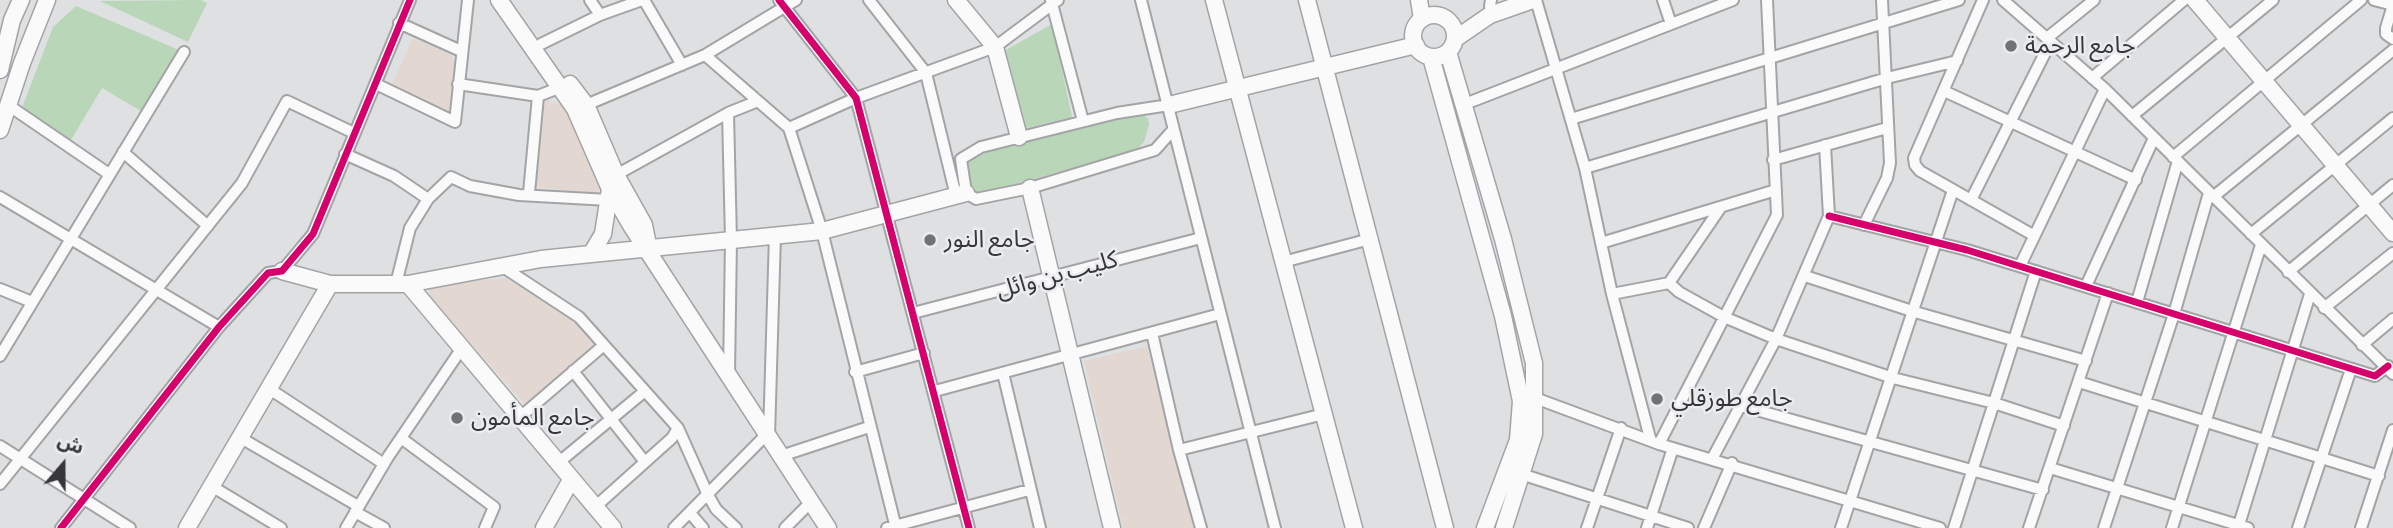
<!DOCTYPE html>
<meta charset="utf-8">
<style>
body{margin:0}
#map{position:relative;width:2393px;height:528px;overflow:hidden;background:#dee0e2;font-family:"Alegreya Sans","Noto Sans Arabic",sans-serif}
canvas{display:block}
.north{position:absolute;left:28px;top:430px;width:70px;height:70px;-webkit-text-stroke:5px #eaecf0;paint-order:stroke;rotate:20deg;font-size:19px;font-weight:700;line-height:28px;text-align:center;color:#373739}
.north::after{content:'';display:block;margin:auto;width:24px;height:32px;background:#373739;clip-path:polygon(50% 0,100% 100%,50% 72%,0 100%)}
</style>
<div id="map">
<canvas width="2393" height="528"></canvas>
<div class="north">ش</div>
</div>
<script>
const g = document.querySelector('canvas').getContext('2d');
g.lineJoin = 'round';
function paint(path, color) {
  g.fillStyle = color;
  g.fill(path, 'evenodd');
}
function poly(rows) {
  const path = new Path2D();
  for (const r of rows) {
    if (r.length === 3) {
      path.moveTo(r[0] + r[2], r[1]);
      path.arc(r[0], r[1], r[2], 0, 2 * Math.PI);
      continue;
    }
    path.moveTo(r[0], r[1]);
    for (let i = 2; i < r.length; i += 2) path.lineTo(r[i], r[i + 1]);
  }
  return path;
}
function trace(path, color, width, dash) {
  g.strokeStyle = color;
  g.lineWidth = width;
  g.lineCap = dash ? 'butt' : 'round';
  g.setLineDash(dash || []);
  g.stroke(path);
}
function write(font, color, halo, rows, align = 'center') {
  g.font = font + ' "Alegreya Sans","Noto Sans Arabic",sans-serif';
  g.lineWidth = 5;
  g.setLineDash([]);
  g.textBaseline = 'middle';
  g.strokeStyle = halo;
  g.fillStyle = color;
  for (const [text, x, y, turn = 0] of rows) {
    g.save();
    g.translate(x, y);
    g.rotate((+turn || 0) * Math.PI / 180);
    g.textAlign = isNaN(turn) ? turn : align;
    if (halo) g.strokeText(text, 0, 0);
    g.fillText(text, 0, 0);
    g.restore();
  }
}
const education = poly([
 [413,38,451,55,455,62,451,114,391,86],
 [542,99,563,105,601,188,595,193,533,187],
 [505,278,577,322,598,345,528,408,429,296,430,287,439,284],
 [1147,346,1194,528,1123,528,1084,361]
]);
const green = poly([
 [201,0,207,3,188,42,100,1],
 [76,6,184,52,146,114,102,88,68,145,20,113,53,27],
 [1052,24,1072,117,1023,129,1004,51],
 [1140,114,1148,118,1149,125,1144,142,1137,149,979,195,970,189,969,162,989,151]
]);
const street = poly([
 [590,0,600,15],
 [644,0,682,65],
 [779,0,856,98,969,528],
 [869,0,926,73,956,196],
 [1051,0,1083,121],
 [1141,0,1275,528],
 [1536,0,1585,168,1612,294,1650,438],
 [1663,0,1671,24],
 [1983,0,1914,158,1915,165,1920,171,2033,235],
 [2003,0,2105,89,2393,374],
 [2374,0,2393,5],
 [2393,5,2386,28,2386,34,2393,39],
 [1490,6,1491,0],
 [399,23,461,51],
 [2047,38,2094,0],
 [541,44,600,15,642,0],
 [705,55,789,128,822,231,896,528],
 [2092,78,2184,0],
 [376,84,455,122,468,0],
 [458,84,538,96,561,87],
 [1944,91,2136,180],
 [1465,104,1733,0],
 [8,105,109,174],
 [586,105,705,55,796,0],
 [1169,105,1117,113,981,147,961,159,966,193,976,199,1030,188,1155,150,1172,131],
 [728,113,731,240,729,374],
 [2132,116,2273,0],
 [1571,119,1959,0],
 [789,128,856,98,995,47,1058,0],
 [123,152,208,226],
 [345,154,394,176,428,199],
 [2173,157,2361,0],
 [1773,160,1887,128],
 [1585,168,1887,78,1957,61],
 [616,175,728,113,758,101],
 [529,193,538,96],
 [0,197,219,327],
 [2213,197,2393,50],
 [1971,200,2051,41],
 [1721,207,1669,283,1679,292,1724,317,1776,339,1893,378,1994,403,2064,426],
 [1829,216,1967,250,2375,376,2388,366],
 [1864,225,1887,178,1890,163,1882,0],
 [2251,234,2393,118],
 [1601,243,1776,190],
 [1283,262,1370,239],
 [2020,266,2105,89],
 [503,267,579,317,678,428,708,495,716,509,736,528],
 [2288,272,2393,185],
 [1805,276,1915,312,2086,361],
 [396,284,410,228,428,199,451,177,470,186,519,195,609,200],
 [2086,286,2154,138],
 [0,289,32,302],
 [1612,294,1669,283],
 [2137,302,2178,161],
 [2324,308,2393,253],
 [913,313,1201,238],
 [1152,333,1179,450,1201,528],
 [2362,345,2393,319],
 [0,356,184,52],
 [573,371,645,462],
 [855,372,924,353],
 [1003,373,1040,528],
 [2079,382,2379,476],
 [268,388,384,464],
 [935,391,1220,314],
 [1535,398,1659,444,1940,528],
 [1742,406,2043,490],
 [519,418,604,345],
 [769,436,775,235],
 [241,438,358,506],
 [401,438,494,507,485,528],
 [1659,444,1777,215,1767,0],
 [0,446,130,528],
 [1179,450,1324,414],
 [781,456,869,427],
 [1712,459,1776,339,1829,216,1825,145],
 [558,463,645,391],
 [2050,468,2248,528],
 [1521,474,1688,528],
 [0,484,242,183,287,101,354,133],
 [213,487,281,528],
 [595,507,672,438,678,428],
 [355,512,384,528],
 [690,513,703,528],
 [61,528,219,327,268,273,282,271,313,234,410,0],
 [346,528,388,457,462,348],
 [674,528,767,434],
 [785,528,811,502],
 [887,528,1029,490],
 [1587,528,1621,428],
 [1647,528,1673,448],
 [1704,528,1732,463],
 [1841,528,1953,190],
 [1954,528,2036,271],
 [2029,528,2108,293],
 [2104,528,2174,314,2209,193],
 [2172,528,2261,245],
 [2238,528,2310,294],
 [2298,528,2351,369],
 [2361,528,2393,430]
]);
const secondary = poly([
 [499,0,575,109,610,189,632,227,828,528],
 [956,0,995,47,1019,137],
 [1214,0,1354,528],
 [1307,0,1445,528],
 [1419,0,1422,19],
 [2195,0,2393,233],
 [1434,36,21],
 [1455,39,1490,15,1533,0],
 [1448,52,1503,239,1534,363,1534,434,1504,528],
 [1431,57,1503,316,1521,401,1518,440,1485,528],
 [0,70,12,20,21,0],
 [570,84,586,105,616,175,644,225,648,245],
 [1169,105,1416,45],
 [0,130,22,63,47,0],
 [1030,188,1112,528],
 [591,254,603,234,610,189],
 [282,271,330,284,408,284,541,259,822,231,966,193],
 [408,284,613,528],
 [187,528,330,284],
 [544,528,571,480]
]);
const cycleway = poly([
 [779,0,856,98,969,528],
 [1829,216,1967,250,2375,376,2388,366],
 [61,528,219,327,268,273,282,271,313,234,410,0]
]);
const markers = [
 [2011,46,7,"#717274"],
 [930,240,7,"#717274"],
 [1657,399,7,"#717274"],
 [457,418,7,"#717274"]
];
const poiNames = [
 ["جامع الرحمة",2025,46],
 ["جامع النور",944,240],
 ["جامع طوزقلي",1671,399],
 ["جامع المأمون",471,418]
];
const streetNames = [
 ["كليب بن وائل",1057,275,-15]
];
paint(education, '#e3d7d2');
paint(green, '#b9d7b8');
trace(street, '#a3a4a5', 14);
trace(secondary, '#a3a4a5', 19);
trace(street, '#fafafb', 10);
trace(secondary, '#fafafb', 16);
trace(cycleway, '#d6006c', 7);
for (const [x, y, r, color] of markers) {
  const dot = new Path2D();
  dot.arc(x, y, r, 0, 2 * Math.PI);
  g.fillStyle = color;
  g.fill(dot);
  trace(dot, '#eaecf0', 2.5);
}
write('24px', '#373739', '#eaecf0', poiNames, 'left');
write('24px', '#373739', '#eaecf0', streetNames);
</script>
